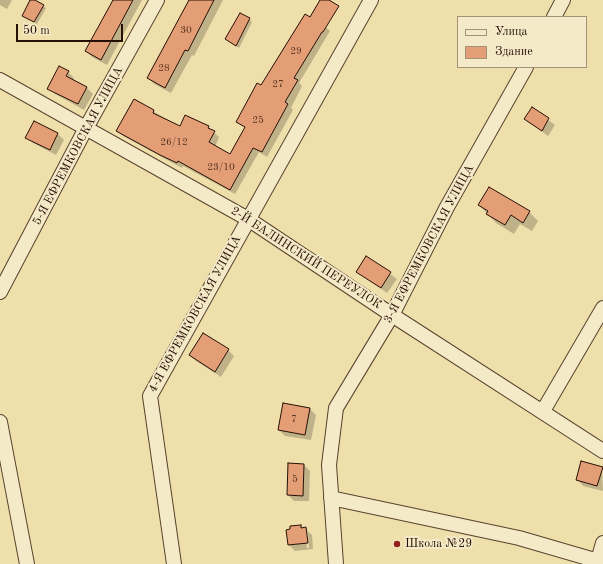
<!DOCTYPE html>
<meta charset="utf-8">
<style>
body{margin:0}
#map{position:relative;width:603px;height:564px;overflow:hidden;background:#efdfab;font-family:"Old Standard TT",serif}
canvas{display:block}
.legend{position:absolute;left:457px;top:16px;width:130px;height:52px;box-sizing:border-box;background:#f5eac8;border:1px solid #a2927a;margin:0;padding:5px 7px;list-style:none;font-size:12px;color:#260f05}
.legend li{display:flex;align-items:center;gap:8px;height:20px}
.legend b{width:20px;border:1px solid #a2927a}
.scale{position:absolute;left:16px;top:24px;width:107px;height:18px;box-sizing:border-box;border:2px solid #260f05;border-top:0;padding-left:5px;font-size:12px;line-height:14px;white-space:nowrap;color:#260f05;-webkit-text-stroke:3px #f5eac8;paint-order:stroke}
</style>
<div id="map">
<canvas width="603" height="564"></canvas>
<ul class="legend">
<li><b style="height:5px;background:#f5eac8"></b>Улица</li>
<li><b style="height:11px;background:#e39e76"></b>Здание</li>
</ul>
<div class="scale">50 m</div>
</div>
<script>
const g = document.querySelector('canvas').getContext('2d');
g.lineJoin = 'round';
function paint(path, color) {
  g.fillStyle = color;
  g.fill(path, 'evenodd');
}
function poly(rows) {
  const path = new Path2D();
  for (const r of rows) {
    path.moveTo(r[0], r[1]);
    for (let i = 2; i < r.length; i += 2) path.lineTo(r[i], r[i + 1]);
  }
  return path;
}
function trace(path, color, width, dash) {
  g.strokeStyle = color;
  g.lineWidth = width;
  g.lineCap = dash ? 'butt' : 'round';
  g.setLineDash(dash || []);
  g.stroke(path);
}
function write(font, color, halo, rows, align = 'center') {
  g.font = font + ' "Old Standard TT",serif';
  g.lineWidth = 4;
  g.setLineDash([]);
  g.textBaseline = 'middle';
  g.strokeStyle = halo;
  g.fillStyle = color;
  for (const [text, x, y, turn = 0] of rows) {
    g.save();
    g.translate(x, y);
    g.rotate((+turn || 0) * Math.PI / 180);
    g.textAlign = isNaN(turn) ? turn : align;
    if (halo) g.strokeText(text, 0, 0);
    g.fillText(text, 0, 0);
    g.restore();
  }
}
const shadow = poly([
 [0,0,12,0,7,9,0,5],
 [32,0,46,8,37,24,23,16],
 [114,0,142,0,107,65,92,57,86,51],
 [190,0,223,0,194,56,192,55,171,93,154,84,148,77],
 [249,19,252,22,239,48,226,39],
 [325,26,330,31,299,83,302,86,291,108,293,110,267,157,259,152,235,194,183,166,182,168,167,160,123,136,117,130,134,100,180,127,208,127,219,137,215,147,231,156,245,128,237,122,261,86],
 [68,72,74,78,73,81,87,88,93,94,84,110,55,94,49,88],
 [532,108,555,125,548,136,525,119],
 [58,134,64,140,56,155,33,143,27,137],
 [479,205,529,212,538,221,532,231,520,224,514,234,496,223],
 [367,257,397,279,387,293,357,271],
 [228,350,234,356,221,377,196,361,190,355],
 [310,409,316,415,311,440,285,436,279,430],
 [304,465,310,471,309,501,294,501,288,495],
 [602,468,603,491,583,486,577,479],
 [301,526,312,535,313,549,295,551,289,545],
 [305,530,308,533,309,548,307,548]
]);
const building = poly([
 [30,0,35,0,44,5,34,22,22,16,30,0],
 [113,0,133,0,101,60,85,51,113,0],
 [189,0,214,0,188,51,185,50,165,88,147,78,189,0],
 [320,0,329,0,339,6,323,32,322,32,294,78,298,80,285,102,288,104,262,152,253,148,230,190,178,161,177,163,160,155,116,131,134,99,154,110,153,113,180,126,185,115,209,126,208,128,215,131,209,142,230,154,245,127,236,122,257,83,261,85,305,14,310,17,320,0],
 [240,13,250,18,236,46,225,39,240,13],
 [59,66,69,71,66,76,87,87,78,104,47,89,59,66],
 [532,107,549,118,542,131,524,119,532,107],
 [34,121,58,133,50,150,25,138,34,121],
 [489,187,530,211,523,223,511,215,505,225,486,214,488,211,478,205,489,187],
 [366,256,391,272,381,288,356,272,366,256],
 [203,333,229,349,215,372,189,355,203,333],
 [283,403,310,408,305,435,278,430,283,403],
 [581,461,603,467,597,486,576,480,581,461],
 [288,463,304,464,303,496,287,495,288,463],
 [301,525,301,528,306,527,308,543,288,545,286,530,290,529,290,526,301,525]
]);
const minor = poly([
 [554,17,563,0],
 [0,80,248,219,392,315,603,451],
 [0,292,86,128,157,0],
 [543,411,603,308],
 [0,422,27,564],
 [331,498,519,538,598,561],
 [174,564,150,396,371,0],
 [336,564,329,465,336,408,392,315,447,207,526,67],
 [597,564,603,543]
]);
const markers = [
 [397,544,4,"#8f2418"]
];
const numberNames = [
 ["30",186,30],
 ["29",296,51],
 ["28",164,68],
 ["27",278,84],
 ["25",258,120],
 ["26/12",174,142],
 ["23/10",221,167],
 ["7",294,419],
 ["5",295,479]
];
const streetNames = [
 ["5-Я ЕФРЕМКОВСКАЯ УЛИЦА",78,146,-62],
 ["3-Я ЕФРЕМКОВСКАЯ УЛИЦА",429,244,-62],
 ["2-Й БАЛИНСКИЙ ПЕРЕУЛОК",306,258,33],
 ["4-Я ЕФРЕМКОВСКАЯ УЛИЦА",195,314,-61]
];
const poiNames = [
 ["Школа №29",405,544]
];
paint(shadow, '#0003');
paint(building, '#e39e76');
trace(building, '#260f05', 1);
trace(minor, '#58432e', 16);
trace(minor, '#f5eac8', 14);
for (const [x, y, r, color] of markers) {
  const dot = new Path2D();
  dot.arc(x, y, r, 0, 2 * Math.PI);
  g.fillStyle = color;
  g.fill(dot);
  trace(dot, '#f5eac8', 1.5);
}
write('10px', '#553321', null, numberNames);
write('12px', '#260f05', '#f5eac8', streetNames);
write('12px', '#260f05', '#f5eac8', poiNames, 'left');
</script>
